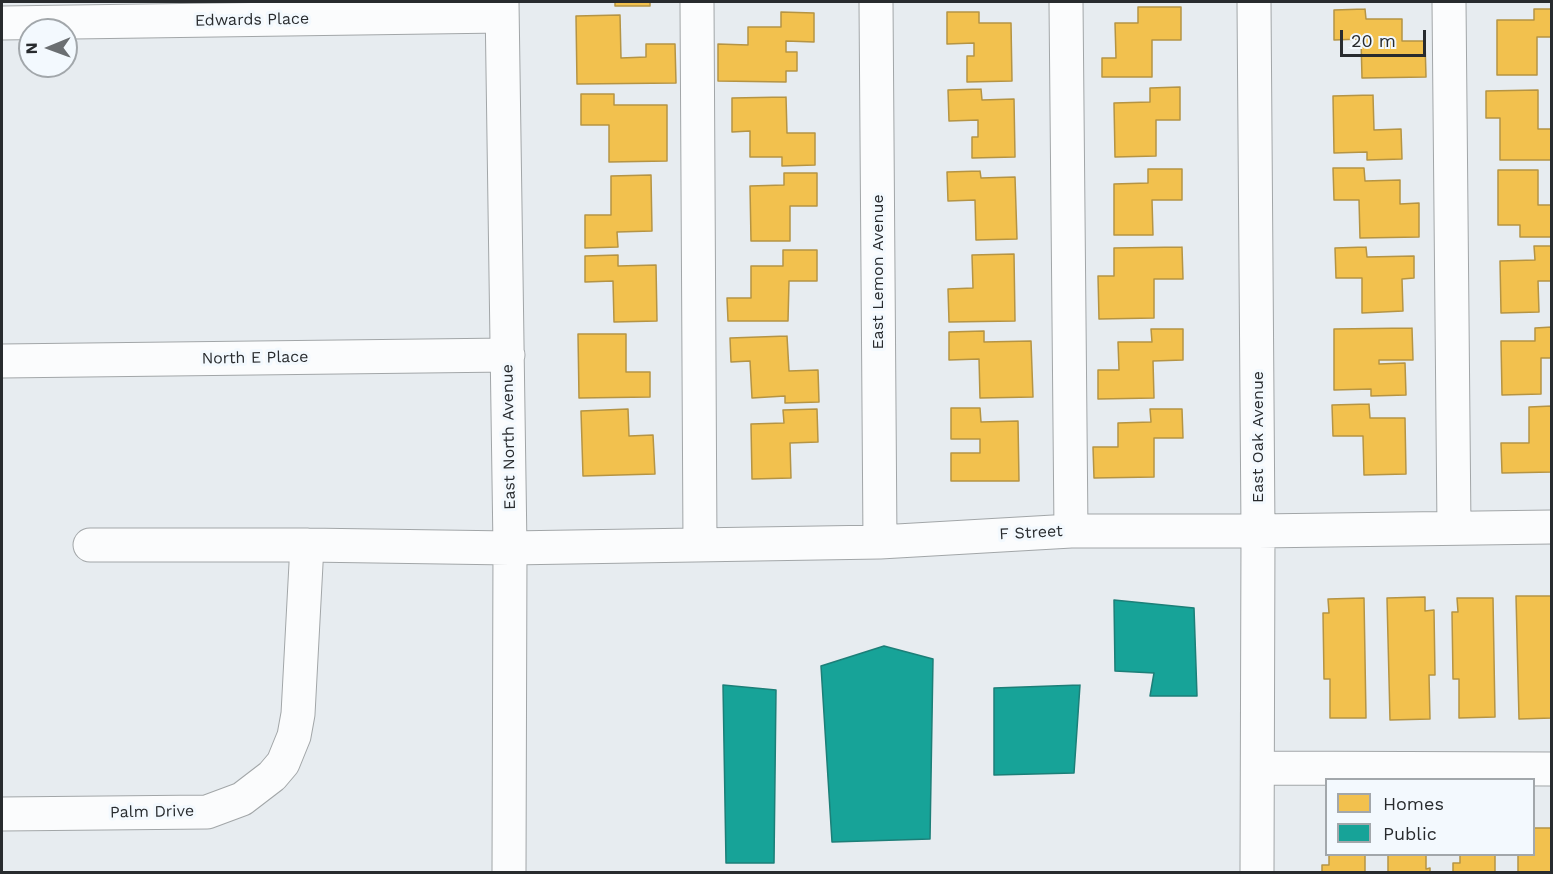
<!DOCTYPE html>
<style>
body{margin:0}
#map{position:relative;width:1553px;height:874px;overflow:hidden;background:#e7ecf0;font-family:"Work Sans",sans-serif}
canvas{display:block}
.frame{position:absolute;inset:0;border:3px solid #282b2e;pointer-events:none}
.legend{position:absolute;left:1325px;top:778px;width:210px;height:78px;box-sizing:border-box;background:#f3f9fe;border:2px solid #a2a7ab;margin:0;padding:8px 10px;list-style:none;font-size:18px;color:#282b2e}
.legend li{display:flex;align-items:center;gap:12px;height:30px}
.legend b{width:30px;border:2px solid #a2a7ab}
.north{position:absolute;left:18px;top:18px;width:60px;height:60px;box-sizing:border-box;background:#f3f9fe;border:2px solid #a2a7ab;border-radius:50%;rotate:269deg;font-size:16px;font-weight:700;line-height:24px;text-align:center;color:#282b2e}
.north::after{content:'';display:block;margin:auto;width:21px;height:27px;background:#6b6f72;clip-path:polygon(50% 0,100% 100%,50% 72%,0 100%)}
.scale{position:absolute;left:1340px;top:30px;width:86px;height:27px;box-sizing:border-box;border:3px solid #282b2e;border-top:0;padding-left:8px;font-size:18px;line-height:21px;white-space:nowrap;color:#282b2e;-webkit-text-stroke:4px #f3f9fe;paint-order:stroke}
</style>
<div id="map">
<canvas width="1553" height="874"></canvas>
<div class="frame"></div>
<ul class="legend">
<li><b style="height:16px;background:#f2c14e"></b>Homes</li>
<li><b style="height:16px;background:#17a398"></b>Public</li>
</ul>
<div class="north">N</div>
<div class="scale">20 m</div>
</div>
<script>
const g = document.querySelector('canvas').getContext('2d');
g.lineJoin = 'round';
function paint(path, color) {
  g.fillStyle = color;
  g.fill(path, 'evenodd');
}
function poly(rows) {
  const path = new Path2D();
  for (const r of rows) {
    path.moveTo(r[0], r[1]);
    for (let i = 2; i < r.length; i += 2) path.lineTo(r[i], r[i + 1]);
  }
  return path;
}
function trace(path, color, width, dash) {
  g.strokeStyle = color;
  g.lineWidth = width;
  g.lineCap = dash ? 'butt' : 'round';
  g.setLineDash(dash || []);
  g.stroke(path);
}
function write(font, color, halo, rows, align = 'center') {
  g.font = font + ' "Work Sans",sans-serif';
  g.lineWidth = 6;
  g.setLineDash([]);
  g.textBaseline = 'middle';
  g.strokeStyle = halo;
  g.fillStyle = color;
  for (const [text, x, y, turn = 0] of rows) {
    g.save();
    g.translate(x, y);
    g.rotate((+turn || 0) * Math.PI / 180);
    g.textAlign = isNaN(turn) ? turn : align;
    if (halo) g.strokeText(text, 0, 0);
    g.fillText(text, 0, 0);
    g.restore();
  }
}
const homes = poly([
 [615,2,650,2,650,6,615,6,615,2],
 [1138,7,1181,7,1181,40,1152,40,1152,77,1102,77,1102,58,1116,58,1115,23,1138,23,1138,7],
 [1365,9,1366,19,1402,19,1402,41,1425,41,1426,77,1362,78,1361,39,1334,40,1334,10,1365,9],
 [1534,9,1552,9,1552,37,1537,37,1537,75,1497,75,1497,20,1534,20,1534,9],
 [781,12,814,13,814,42,786,41,786,52,797,52,797,71,786,71,786,82,718,81,718,44,748,45,748,27,781,27,781,12],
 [947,12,979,12,979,23,1011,23,1012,81,967,82,967,56,974,56,974,43,947,44,947,12],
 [620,15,621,58,646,57,646,44,675,44,676,83,577,84,576,16,620,15],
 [1180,87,1180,120,1156,120,1156,156,1115,157,1114,103,1150,102,1150,88,1180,87],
 [981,89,982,100,1014,99,1015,157,972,158,972,137,978,137,978,120,949,121,948,90,981,89],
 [1538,90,1538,129,1552,129,1552,160,1500,160,1500,118,1486,118,1486,91,1538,90],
 [581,94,614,94,614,105,667,105,667,161,609,162,609,125,581,125,581,94],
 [1373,95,1374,130,1401,129,1402,159,1367,160,1367,152,1334,153,1333,96,1373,95],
 [786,97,787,133,815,133,815,165,782,166,782,157,750,157,750,131,732,132,732,98,786,97],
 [1333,168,1364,168,1365,181,1400,180,1400,204,1419,203,1419,237,1360,238,1359,200,1334,200,1333,168],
 [1148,169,1182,169,1182,200,1152,200,1153,235,1114,235,1114,184,1148,183,1148,169],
 [1498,170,1538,170,1538,205,1552,205,1552,237,1520,237,1520,225,1498,225,1498,170],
 [980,171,981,178,1015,177,1017,239,976,240,975,200,948,201,947,172,980,171],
 [784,173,817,173,817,206,790,206,790,241,751,241,750,186,784,185,784,173],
 [651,175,652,231,617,232,618,247,585,248,585,215,611,215,611,176,651,175],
 [1534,246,1552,246,1552,281,1538,281,1539,312,1501,313,1500,261,1535,260,1534,246],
 [1182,247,1183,279,1154,279,1154,318,1099,319,1098,276,1114,276,1114,248,1182,247],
 [1366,247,1367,257,1414,256,1414,278,1402,279,1403,311,1362,313,1362,278,1336,278,1335,248,1366,247],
 [783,250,817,250,817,281,789,281,788,321,728,321,727,298,751,298,751,266,783,266,783,250],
 [1014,254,1015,321,949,322,948,289,973,288,972,255,1014,254],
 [618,255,618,266,656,265,657,321,614,322,613,281,585,282,585,256,618,255],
 [1552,327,1552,358,1541,358,1541,394,1502,395,1501,341,1535,341,1535,328,1552,327],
 [1412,328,1413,360,1379,360,1379,364,1405,363,1406,395,1371,396,1371,389,1334,390,1334,329,1412,328],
 [1151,329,1183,329,1183,360,1153,361,1154,398,1098,399,1098,370,1119,370,1118,342,1152,342,1151,329],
 [984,331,984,342,1031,341,1033,397,980,398,979,359,949,360,949,332,984,331],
 [578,334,626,334,626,372,650,372,650,397,579,398,578,334],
 [787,336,789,371,818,370,819,402,785,403,785,396,752,398,750,361,731,362,730,338,787,336],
 [1369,404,1370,418,1405,418,1406,474,1364,475,1363,436,1333,436,1332,405,1369,404],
 [1552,406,1552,472,1502,473,1501,443,1529,443,1529,407,1552,406],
 [951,408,980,408,981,422,1018,421,1019,481,951,481,951,453,980,453,980,439,951,439,951,408],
 [628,409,629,436,653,435,655,474,583,476,581,411,628,409],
 [817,409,818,442,790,443,791,478,752,479,751,424,784,423,783,410,817,409],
 [1150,409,1182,409,1183,438,1154,438,1154,477,1094,478,1093,447,1118,447,1118,423,1151,422,1150,409],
 [1516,596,1552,596,1552,718,1519,719,1516,596],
 [1425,597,1425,611,1434,610,1435,675,1429,675,1430,719,1390,720,1387,598,1425,597],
 [1364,598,1366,718,1330,718,1330,679,1324,679,1323,613,1329,613,1328,599,1364,598],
 [1457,598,1493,598,1495,717,1459,718,1459,679,1453,679,1452,612,1458,612,1457,598],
 [1534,828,1552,828,1552,872,1518,872,1518,854,1534,854,1534,828],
 [1329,854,1365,854,1365,872,1322,872,1322,865,1329,865,1329,854],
 [1388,854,1426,854,1426,869,1430,868,1430,872,1388,872,1388,854],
 [1460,854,1495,854,1495,872,1453,872,1453,863,1460,863,1460,854]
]);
const public = poly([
 [1114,600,1194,608,1197,696,1150,696,1154,673,1115,671,1114,600],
 [884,646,933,659,930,839,832,842,821,666,884,646],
 [723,685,776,690,774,863,726,863,723,685],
 [1080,685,1074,773,994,775,994,688,1080,685]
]);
const minor = poly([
 [502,2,510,548,509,872],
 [697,2,700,545],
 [876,2,880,542],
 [1066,2,1071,531],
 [1254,2,1258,531,1257,872],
 [1449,2,1454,528],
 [2,23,502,16],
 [2,361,508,355],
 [90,545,307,545,510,548,880,542,1071,531,1258,531,1552,527],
 [1258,768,1552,769],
 [2,814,207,812,242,799,272,776,283,763,294,736,298,714,307,545]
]);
const streetNames = [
 ["Edwards Place",252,20,-1],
 ["East Lemon Avenue",878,272,-90],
 ["North E Place",255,358,-1],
 ["East North Avenue",509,437,-91],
 ["East Oak Avenue",1258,437,-90],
 ["F Street",1031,533,-3],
 ["Palm Drive",152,812,-1]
];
paint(homes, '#f2c14e');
trace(homes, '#b59444', 1.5);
paint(public, '#17a398');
trace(public, '#1c7f78', 1.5);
trace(minor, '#a2a6a8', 35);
trace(minor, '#fbfcfd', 33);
write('16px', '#282b2e', '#f3f9fe', streetNames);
</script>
